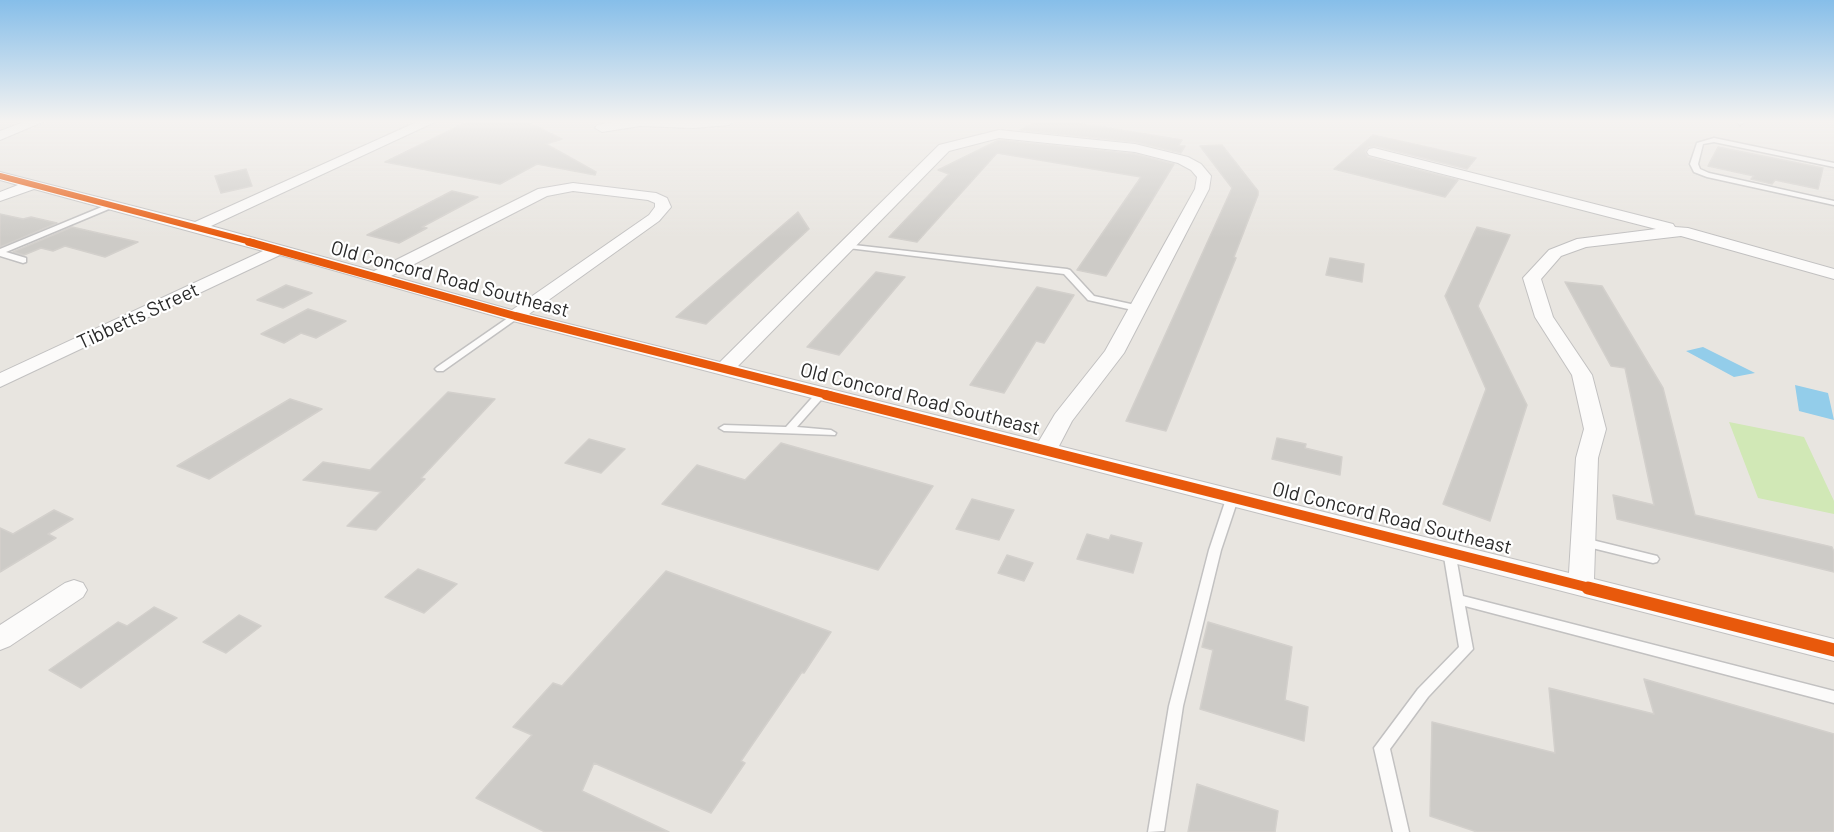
<!DOCTYPE html>
<style>
body{margin:0}
canvas{display:block;background:#e8e5e0}
</style>
<canvas width="1834" height="832"></canvas>
<script>
const g = document.querySelector('canvas').getContext('2d');
g.lineJoin = 'round';
function paint(path, color) {
  g.fillStyle = color;
  g.fill(path, 'evenodd');
}
function poly(rows) {
  const path = new Path2D();
  for (const r of rows) {
    path.moveTo(r[0], r[1]);
    for (let i = 2; i < r.length; i += 2) path.lineTo(r[i], r[i + 1]);
  }
  return path;
}
function trace(path, color, width, dash) {
  g.strokeStyle = color;
  g.lineWidth = width;
  g.lineCap = dash ? 'butt' : 'round';
  g.setLineDash(dash || []);
  g.stroke(path);
}
function write(font, color, halo, rows, align = 'center') {
  g.font = font + ' Barlow,sans-serif';
  g.lineWidth = 4.5;
  g.setLineDash([]);
  g.textBaseline = 'middle';
  g.strokeStyle = halo;
  g.fillStyle = color;
  for (const [text, x, y, turn = 0] of rows) {
    g.save();
    g.translate(x, y);
    g.rotate((+turn || 0) * Math.PI / 180);
    g.textAlign = isNaN(turn) ? turn : align;
    if (halo) g.strokeText(text, 0, 0);
    g.fillText(text, 0, 0);
    g.restore();
  }
}
const pitch = poly([
 [1729,422,1804,437,1834,501,1834,514,1758,498]
]);
const water = poly([
 [1703,347,1755,373,1734,377,1686,351],
 [1795,385,1828,393,1834,420,1799,411]
]);
const building = poly([
 [469,121,525,121,562,139,546,144,596,172,595,175,537,164,500,184,385,162,469,121],
 [1037,121,1078,121,1078,123,1182,140,1178,146,1185,146,1181,153,1135,142,1020,130,1037,121],
 [1373,135,1476,158,1467,169,1375,146,1369,147,1365,151,1368,157,1458,180,1445,197,1334,169,1373,135],
 [999,140,1135,154,1174,164,1106,276,1077,270,1141,177,997,153,917,242,889,237,949,174,938,170,999,140],
 [1222,145,1258,191,1258,195,1234,257,1236,258,1166,431,1126,421,1232,188,1200,146,1222,145],
 [1718,147,1823,168,1818,189,1775,180,1772,184,1751,179,1754,176,1708,166,1718,147],
 [246,169,252,186,221,193,215,176,246,169],
 [452,191,478,197,422,227,427,228,399,243,367,235,452,191],
 [798,212,809,229,706,324,676,317,798,212],
 [0,214,23,219,31,217,57,223,0,247,0,214],
 [72,227,138,242,105,257,65,246,53,251,41,248,24,255,13,252,72,227],
 [1477,227,1510,235,1478,306,1527,405,1490,521,1443,504,1486,389,1445,296,1477,227],
 [1330,258,1364,264,1362,282,1326,275,1330,258],
 [876,272,905,277,839,355,807,347,876,272],
 [1565,282,1602,286,1663,388,1695,515,1832,547,1834,552,1834,572,1617,519,1613,495,1654,505,1625,368,1611,366,1565,282],
 [286,285,312,293,283,308,257,300,286,285],
 [1037,287,1074,295,1044,343,1036,341,1004,393,970,385,1037,287],
 [308,309,346,321,316,338,301,333,284,343,261,334,308,309],
 [448,392,495,399,421,478,425,479,376,530,347,526,381,492,303,480,323,462,370,470,448,392],
 [290,399,322,409,209,479,177,466,290,399],
 [1277,438,1306,444,1305,448,1342,457,1340,475,1272,459,1277,438],
 [589,439,625,449,601,473,565,463,589,439],
 [781,443,933,486,878,570,662,504,697,465,745,480,781,443],
 [972,499,1014,510,999,540,956,529,972,499],
 [54,510,73,519,48,534,56,538,0,572,0,528,13,534,54,510],
 [1087,534,1109,540,1111,535,1142,543,1133,573,1077,559,1087,534],
 [1007,555,1033,563,1024,581,998,573,1007,555],
 [418,569,457,584,424,613,385,597,418,569],
 [666,571,831,632,804,673,802,672,741,761,745,763,711,813,594,763,582,791,669,832,545,832,476,798,532,735,513,727,553,683,562,686,666,571],
 [154,607,177,618,81,688,49,670,118,622,127,626,154,607],
 [239,615,261,626,226,653,203,642,239,615],
 [1208,622,1292,647,1285,700,1308,707,1304,741,1200,709,1213,650,1202,647,1208,622],
 [1644,679,1834,734,1834,832,1477,832,1430,816,1432,722,1555,753,1549,688,1654,714,1644,679],
 [1197,784,1278,811,1275,832,1188,832,1197,784]
]);
const lane = poly([
 [1736,121,1742,121,1743,123,1740,125,1736,121],
 [1714,138,1834,163,1834,167,1714,142,1703,144,1698,164,1700,169,1709,173,1834,201,1834,205,1707,177,1694,172,1690,164,1697,143,1714,138],
 [109,204,116,206,6,252,26,258,26,262,23,263,0,256,0,249,109,204],
 [845,244,1067,269,1070,270,1094,296,1140,306,1142,308,1137,311,1088,300,1064,274,848,248,844,246,845,244],
 [515,313,518,314,520,316,518,318,443,371,437,371,435,369,437,367,515,313],
 [822,390,827,393,797,427,831,430,836,433,835,435,724,431,719,428,724,425,786,427,818,391,822,390],
 [1233,492,1237,493,1239,496,1221,550,1183,706,1164,831,1148,832,1169,706,1209,550,1227,496,1229,493,1233,492],
 [1584,538,1653,555,1657,556,1659,559,1657,562,1653,563,1580,545,1578,542,1580,539,1584,538],
 [1449,547,1453,548,1455,551,1463,596,1834,691,1834,703,1465,606,1473,649,1428,697,1390,749,1409,832,1393,832,1374,748,1418,689,1459,647,1443,551,1445,548,1449,547]
]);
const street = poly([
 [26,121,45,121,0,140,0,131,26,121],
 [419,121,437,121,211,226,374,271,538,189,573,183,656,193,667,198,671,207,659,221,529,314,720,362,939,145,999,130,1135,144,1188,157,1201,164,1211,176,1209,189,1124,353,1072,421,1059,446,1569,573,1576,458,1584,429,1572,375,1535,317,1523,278,1549,250,1577,239,1656,229,1369,155,1367,152,1369,149,1374,148,1673,224,1675,227,1688,228,1834,269,1834,279,1681,236,1586,247,1561,256,1541,279,1553,317,1592,375,1606,429,1598,458,1594,579,1834,639,1834,661,509,320,280,255,0,387,0,373,263,251,34,189,0,201,0,192,18,185,0,180,0,172,195,222,419,121],
 [999,138,1135,152,1178,163,1191,170,1197,177,1195,189,1105,351,1055,414,1039,441,738,366,949,151,999,138],
 [573,191,648,200,655,203,655,207,649,215,512,310,391,276,547,196,573,191],
 [619,121,735,121,729,125,693,128,640,126,602,132,595,128,597,125,619,121],
 [74,580,83,583,87,590,83,597,10,646,0,650,0,625,65,583,74,580]
]);
const cyclewayFar3 = poly([
 [0,176,255,243]
]);
const cyclewayFar2 = poly([
 [249,242,515,316,832,396]
]);
const cyclewayFar1 = poly([
 [826,395,1594,589]
]);
const cycleway = poly([
 [1588,588,1834,650]
]);
const streetNames = [
 ["Old Concord Road Southeast",450,279,15],
 ["Tibbetts Street",138,316,-25],
 ["Old Concord Road Southeast",920,399,14],
 ["Old Concord Road Southeast",1392,518,14]
];
paint(pitch, '#d1e8b6');
paint(water, '#93cdea');
paint(building, '#cdcbc7');
trace(building, '#d3d0cc', 1.5);
trace(lane, '#c2c1c1', 3);
trace(street, '#c2c1c1', 2);
paint(lane, '#fcfbfa');
paint(street, '#fcfbfa');
trace(cyclewayFar3, '#e8590c', 6);
trace(cyclewayFar2, '#e8590c', 8);
trace(cyclewayFar1, '#e8590c', 10);
trace(cycleway, '#e8590c', 13);
const sky = g.createLinearGradient(0, 0, 0, 238);
sky.addColorStop(0, '#86bee9');
sky.addColorStop(0.51, '#f5f3f1');
sky.addColorStop(1, '#f5f3f100');
g.fillStyle = sky;
g.fillRect(0, 0, 1834, 238);
write('20px', '#2a2a2a', '#fff', streetNames);
</script>
